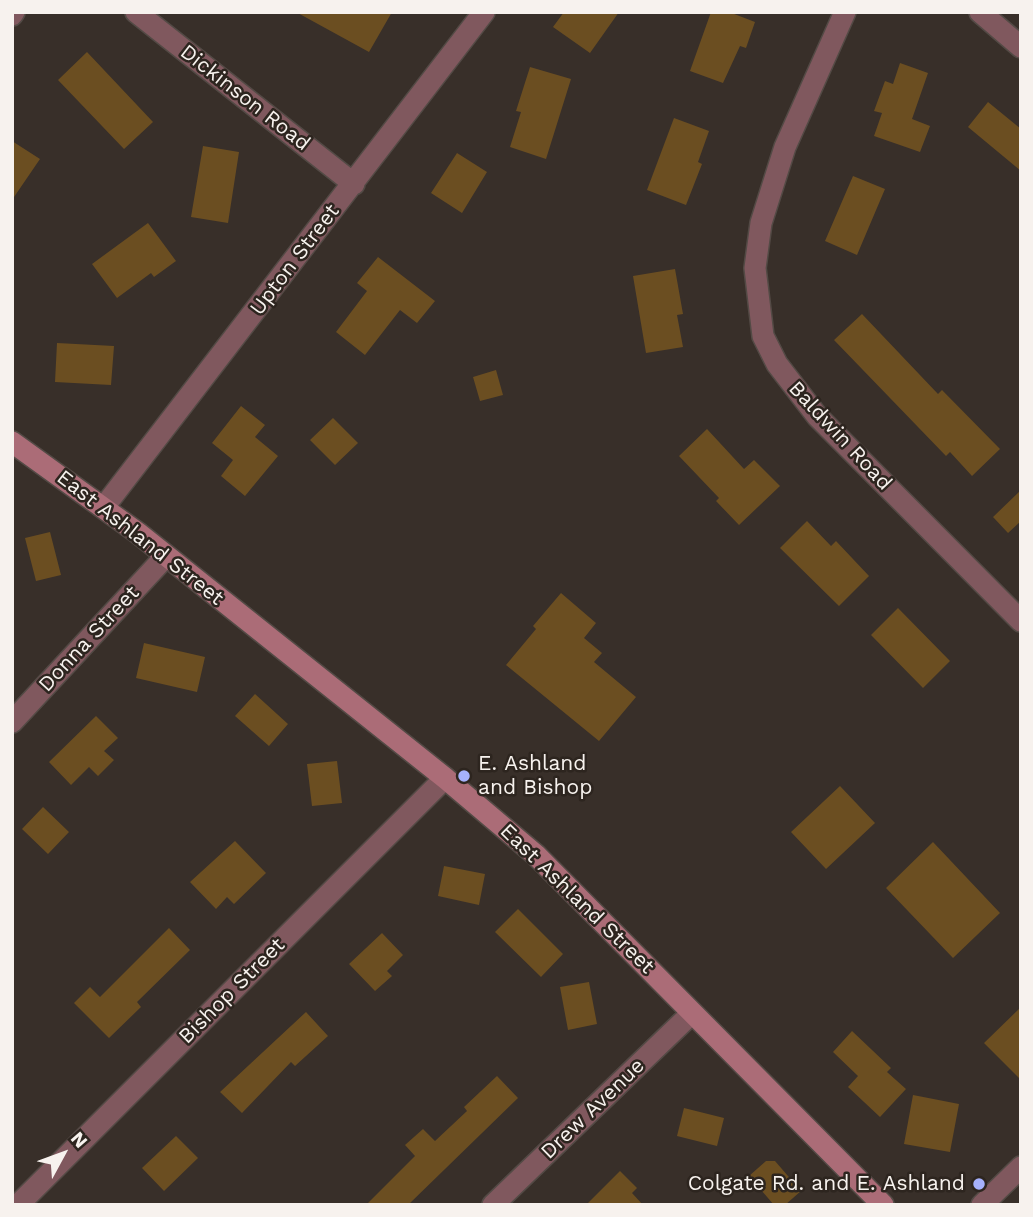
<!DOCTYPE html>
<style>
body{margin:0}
#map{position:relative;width:1033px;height:1217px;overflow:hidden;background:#382f29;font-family:"Work Sans",sans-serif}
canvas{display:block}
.frame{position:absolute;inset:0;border:14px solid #f7f2ee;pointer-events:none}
.north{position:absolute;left:28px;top:1119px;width:70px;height:70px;-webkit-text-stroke:5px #2d251f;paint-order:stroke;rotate:49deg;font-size:19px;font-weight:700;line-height:28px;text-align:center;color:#f7f2ee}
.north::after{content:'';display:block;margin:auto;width:24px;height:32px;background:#f7f2ee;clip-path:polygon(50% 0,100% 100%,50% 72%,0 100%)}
</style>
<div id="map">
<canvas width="1033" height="1217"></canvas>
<div class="frame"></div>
<div class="north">N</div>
</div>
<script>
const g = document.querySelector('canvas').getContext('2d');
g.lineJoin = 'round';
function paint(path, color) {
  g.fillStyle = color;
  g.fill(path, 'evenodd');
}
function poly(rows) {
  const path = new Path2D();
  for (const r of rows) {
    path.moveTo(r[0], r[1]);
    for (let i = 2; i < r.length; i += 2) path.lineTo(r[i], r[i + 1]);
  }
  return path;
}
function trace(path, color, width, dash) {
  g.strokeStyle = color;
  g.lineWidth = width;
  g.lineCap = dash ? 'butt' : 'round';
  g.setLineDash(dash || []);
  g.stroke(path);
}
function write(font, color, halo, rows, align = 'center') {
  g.font = font + ' "Work Sans",sans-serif';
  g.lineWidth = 5;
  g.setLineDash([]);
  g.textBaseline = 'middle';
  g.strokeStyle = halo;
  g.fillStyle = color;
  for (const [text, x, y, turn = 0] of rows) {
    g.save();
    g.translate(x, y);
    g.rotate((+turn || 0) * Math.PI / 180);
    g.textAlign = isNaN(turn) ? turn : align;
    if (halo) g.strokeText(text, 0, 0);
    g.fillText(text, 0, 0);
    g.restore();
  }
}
const building = poly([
 [296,12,392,12,369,52],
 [564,12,619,12,590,53,553,27],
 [711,12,729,12,755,22,746,48,740,46,723,83,690,71],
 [87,52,153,122,124,149,58,80],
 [900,63,928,73,912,119,930,126,920,152,874,136,882,113,874,111,885,81,893,84],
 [530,67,571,79,546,159,510,147,521,112,516,111],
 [988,102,1021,129,1021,171,968,127],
 [674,118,709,131,698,162,702,164,686,205,647,190],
 [12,141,40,159,12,200],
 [203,146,239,152,228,223,191,217],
 [457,153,487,172,462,213,431,193],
 [853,176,885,189,857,255,825,241],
 [148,223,176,261,154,277,151,273,117,298,92,264],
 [378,257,435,301,417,323,400,310,365,355,336,332,367,291,357,283],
 [675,269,683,314,677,315,683,347,646,353,633,276],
 [862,314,938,394,942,390,1000,449,972,476,950,452,946,456,834,340],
 [57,343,114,346,111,385,55,382],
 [496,370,503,395,480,401,473,377],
 [241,406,265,425,255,437,278,456,245,496,221,476,233,460,212,443],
 [333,418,358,443,335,465,310,440],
 [707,429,744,469,754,460,780,486,739,525,716,501,719,498,679,456],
 [1021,490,1021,521,1008,533,993,517],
 [807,521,831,546,836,541,869,576,839,606,780,548],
 [50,532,61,575,36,581,25,538],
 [561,593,596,623,584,638,602,653,594,662,636,697,599,741,506,665,536,629,533,626],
 [898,608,950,661,923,688,871,635],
 [144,643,205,657,197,692,136,678],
 [255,694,288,724,269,746,235,716],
 [96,716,118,738,104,751,114,760,98,776,89,767,71,785,49,762],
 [337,761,342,803,312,806,307,764],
 [840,786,875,823,826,869,791,832],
 [43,807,69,832,48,854,22,829],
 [235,841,266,873,234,904,227,897,216,909,190,882],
 [933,842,1000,913,953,958,886,888],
 [444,866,485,874,479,905,438,896],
 [518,909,563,954,541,977,495,932],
 [169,928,190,950,137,1002,141,1007,109,1038,74,1003,90,987,100,997],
 [382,933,403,955,387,971,392,976,375,991,349,964],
 [589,982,597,1024,568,1030,560,987],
 [1021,1007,1021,1080,984,1043],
 [306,1012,328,1036,295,1066,291,1062,242,1113,220,1092],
 [852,1031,891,1068,887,1072,906,1089,880,1117,848,1087,858,1076,833,1052],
 [497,1076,518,1098,408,1205,366,1205,415,1156,405,1145,423,1129,435,1141,467,1111,464,1107],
 [913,1095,959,1104,950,1152,904,1144],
 [684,1108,724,1118,717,1146,677,1136],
 [176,1136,198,1158,164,1191,142,1168],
 [766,1161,775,1161,801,1191,785,1205,774,1205,749,1176],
 [620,1171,637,1188,632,1193,643,1205,586,1205]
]);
const street = poly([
 [136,12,354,184],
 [845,12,785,147,761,223,755,268,763,336,777,364,817,416,1021,621],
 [980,12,1021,47],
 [12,15,14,12],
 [104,507,484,12],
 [12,722,166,556],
 [18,1205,445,778],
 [493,1205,692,1013],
 [982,1205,1021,1167]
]);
const secondary = poly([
 [12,442,138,533,445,778,536,855,883,1205]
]);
const markers = [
 [464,776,7,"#a6b1fc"],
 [979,1184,7,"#a6b1fc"]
];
const streetNames = [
 ["Dickinson Road",245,98,38],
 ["Upton Street",295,260,-53],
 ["Baldwin Road",840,436,47],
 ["East Ashland Street",140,538,38],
 ["Donna Street",89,639,-47],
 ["East Ashland Street",577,899,44],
 ["Bishop Street",232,991,-45],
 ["Drew Avenue",593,1109,-44]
];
const poiNames = [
 ["E. Ashland",478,764],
 ["and Bishop",478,788],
 ["Colgate Rd. and E. Ashland",965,1184,"right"]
];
paint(building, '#6b4e21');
trace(street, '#534a45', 24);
trace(secondary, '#534a45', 24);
trace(street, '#80585e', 21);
trace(secondary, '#ab6c77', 21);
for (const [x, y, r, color] of markers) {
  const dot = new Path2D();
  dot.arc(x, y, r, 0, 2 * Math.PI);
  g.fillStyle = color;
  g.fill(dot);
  trace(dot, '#2d251f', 2.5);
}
write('21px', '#f7f2ee', '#2d251f', streetNames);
write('21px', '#f7f2ee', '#2d251f', poiNames, 'left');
</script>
